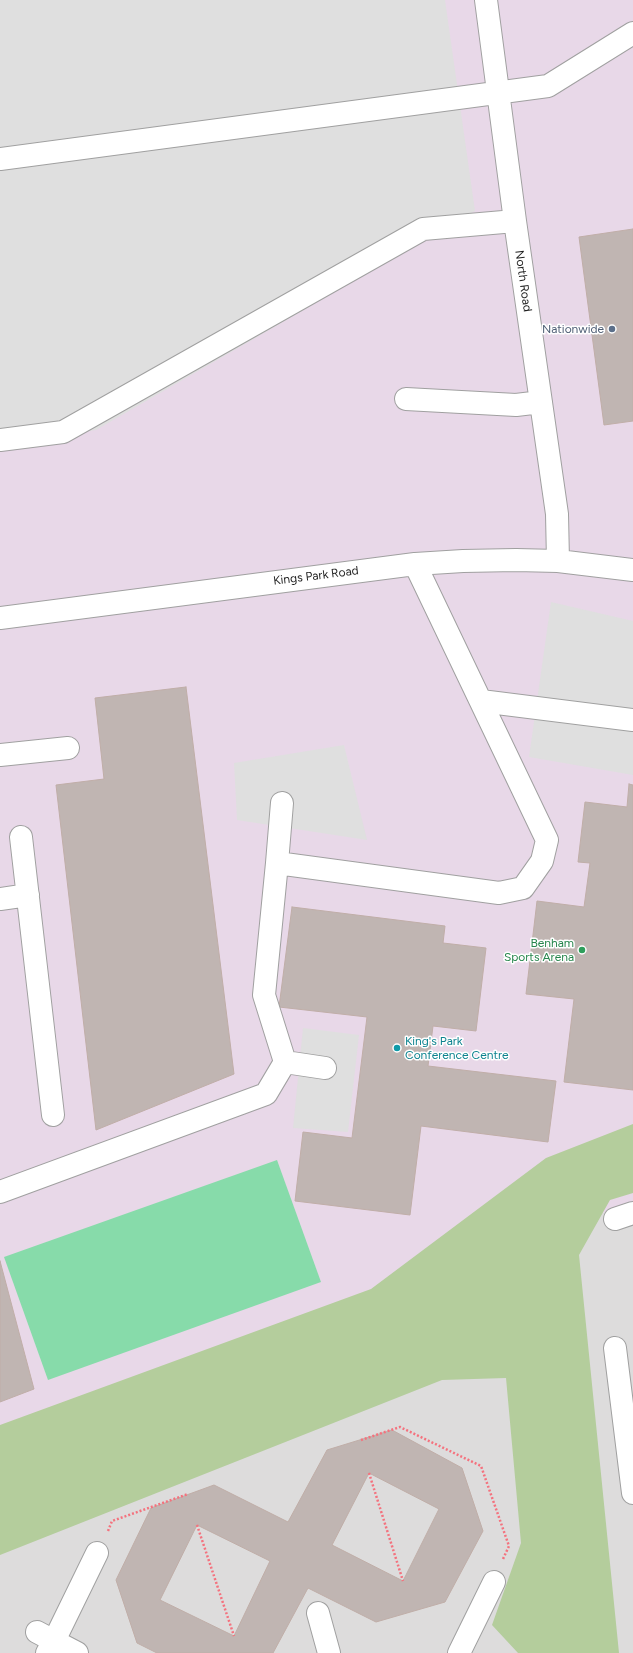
<!DOCTYPE html>
<style>
body{margin:0}
canvas{display:block;background:#efeae5}
</style>
<canvas width="633" height="1653"></canvas>
<script>
const g = document.querySelector('canvas').getContext('2d');
g.lineJoin = 'round';
function paint(path, color) {
  g.fillStyle = color;
  g.fill(path, 'evenodd');
}
function poly(rows) {
  const path = new Path2D();
  for (const r of rows) {
    path.moveTo(r[0], r[1]);
    for (let i = 2; i < r.length; i += 2) path.lineTo(r[i], r[i + 1]);
  }
  return path;
}
function trace(path, color, width, dash) {
  g.strokeStyle = color;
  g.lineWidth = width;
  g.lineCap = dash ? 'butt' : 'round';
  g.setLineDash(dash || []);
  g.stroke(path);
}
function write(font, color, halo, rows, align = 'center') {
  g.font = font + ' Figtree,sans-serif';
  g.lineWidth = 3;
  g.setLineDash([]);
  g.textBaseline = 'middle';
  g.strokeStyle = halo;
  g.fillStyle = color;
  for (const [text, x, y, turn = 0] of rows) {
    g.save();
    g.translate(x, y);
    g.rotate((+turn || 0) * Math.PI / 180);
    g.textAlign = isNaN(turn) ? turn : align;
    if (halo) g.strokeText(text, 0, 0);
    g.fillText(text, 0, 0);
    g.restore();
  }
}
const residential = poly([
 [633,1202,633,1653,0,1653,0,1429]
]);
const industrial = poly([
 [0,0,633,0,633,1202,0,1429]
]);
const forest = poly([
 [633,1124,633,1193,610,1200,579,1255,619,1653,518,1653,492,1625,521,1543,506,1378,442,1380,0,1555,0,1425,371,1289,546,1158]
]);
const pitch = poly([
 [277,1160,321,1282,48,1380,4,1257]
]);
const parking = poly([
 [0,0,445,0,475,211,96,430,0,445],
 [551,602,633,621,633,775,529,757],
 [344,745,367,840,237,820,234,763],
 [303,1028,359,1035,348,1132,293,1128]
]);
const building = poly([
 [633,229,633,421,604,425,579,237,633,229],
 [186,687,234,1074,96,1130,56,785,104,779,95,698,186,687],
 [629,784,633,785,633,1090,564,1082,574,999,526,994,537,901,584,907,590,863,578,862,585,802,627,807,629,784],
 [292,907,445,926,443,943,486,948,476,1031,433,1026,428,1066,556,1081,548,1142,421,1126,410,1215,295,1201,303,1132,352,1138,367,1017,279,1007,292,907],
 [0,1261,34,1389,0,1402,0,1261],
 [392,1430,462,1468,483,1531,445,1602,376,1622,308,1588,273,1653,157,1653,137,1643,116,1580,151,1508,214,1485,288,1522,327,1450,392,1430],
 [369,1473,439,1509,403,1581,332,1545,369,1473],
 [197,1525,270,1561,234,1636,160,1600,197,1525]
]);
const path = poly([
 [361,1440,400,1427,481,1466,509,1546,503,1559],
 [369,1473,403,1581],
 [197,1525,234,1636],
 [108,1531,112,1521,188,1494]
]);
const minor = poly([
 [486,0,515,221,557,514,558,561],
 [0,159,548,86,633,33],
 [406,399,516,405,541,402],
 [0,440,63,432,423,229,515,221],
 [0,618,415,564,463,561,516,560,558,561,633,570],
 [481,701,633,720],
 [0,755,68,748],
 [21,837,53,1115],
 [277,863,282,803],
 [0,899,28,895],
 [285,1062,325,1068],
 [0,1192,266,1094,285,1062,264,995,277,863,499,893,523,888,542,861,547,840,415,564],
 [615,1219,633,1213],
 [615,1348,633,1493],
 [318,1613,329,1653],
 [37,1632,54,1641,97,1553],
 [47,1653,54,1641,77,1653],
 [459,1653,494,1582]
]);
const markers = [
 [612,329,4,"#5c6f8a"],
 [582,950,4,"#2e9e5b"],
 [397,1048,4,"#0f9aa8"]
];
const streetNames = [
 ["North Road",523,281,82],
 ["Kings Park Road",316,576,-7]
];
const serviceNames = [
 ["Nationwide",604,329]
];
const leisureNames = [
 ["Benham",574,943],
 ["Sports Arena",574,957]
];
const cultureNames = [
 ["King's Park",405,1041],
 ["Conference Centre",405,1055]
];
paint(residential, '#dddcdc');
paint(industrial, '#e8d8e8');
paint(forest, '#b4cd9c');
paint(pitch, '#87dbaa');
paint(parking, '#dfdfdf');
paint(building, '#c0b5b2');
trace(building, '#c0aea8', 1);
trace(minor, '#a0a0a0', 24);
trace(path, '#f4727e', 2.5, [2, 2]);
trace(minor, '#fff', 22);
for (const [x, y, r, color] of markers) {
  const dot = new Path2D();
  dot.arc(x, y, r, 0, 2 * Math.PI);
  g.fillStyle = color;
  g.fill(dot);
  trace(dot, '#fff', 1.5);
}
write('12px', '#1f1f1f', '#fff', streetNames);
write('12px', '#4e5e75', '#fff', serviceNames, 'right');
write('12px', '#27864d', '#fff', leisureNames, 'right');
write('12px', '#0d838f', '#fff', cultureNames, 'left');
</script>
